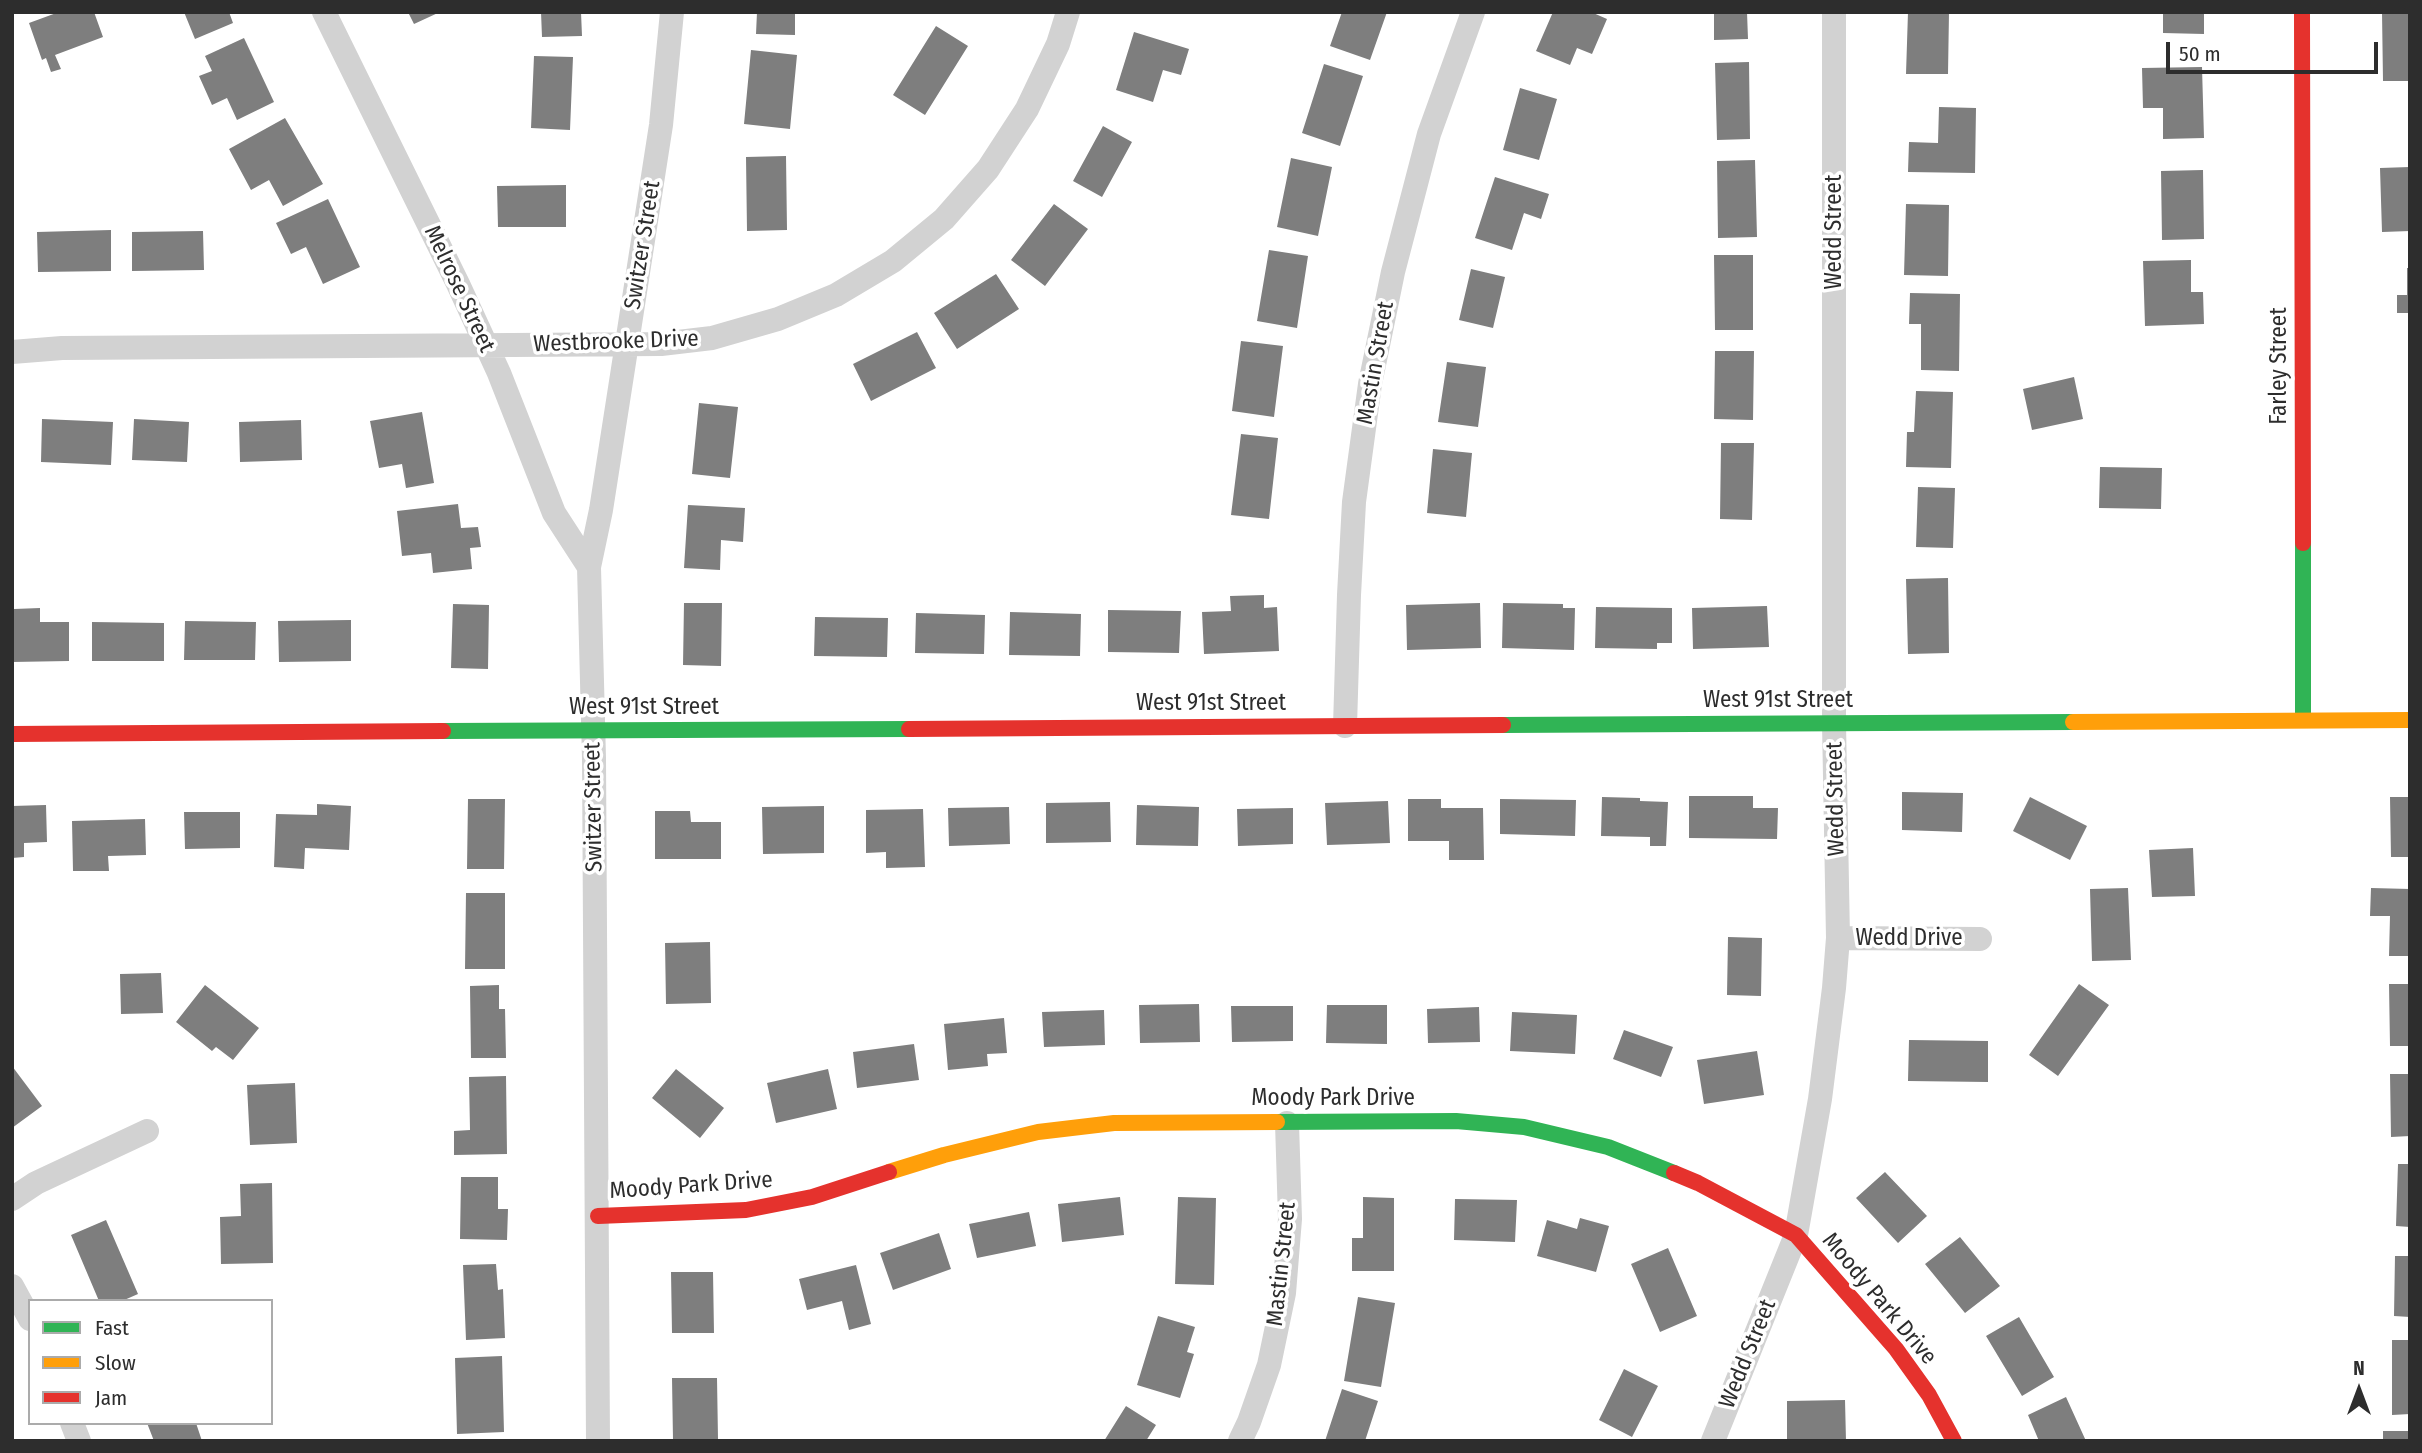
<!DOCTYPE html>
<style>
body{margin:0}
#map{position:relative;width:2422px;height:1453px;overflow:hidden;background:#fff;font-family:"Fira Sans Condensed",sans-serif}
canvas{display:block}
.frame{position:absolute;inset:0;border:14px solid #2d2d2d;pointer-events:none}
.legend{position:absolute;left:28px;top:1299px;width:245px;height:126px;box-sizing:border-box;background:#fff;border:2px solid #ababab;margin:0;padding:9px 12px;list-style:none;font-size:21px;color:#2d2d2d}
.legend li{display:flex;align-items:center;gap:14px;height:35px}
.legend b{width:35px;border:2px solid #ababab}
.north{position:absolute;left:2324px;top:1355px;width:70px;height:70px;-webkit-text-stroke:5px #fff;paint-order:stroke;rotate:0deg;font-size:19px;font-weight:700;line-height:28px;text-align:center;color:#2d2d2d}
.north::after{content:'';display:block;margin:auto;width:24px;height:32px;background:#2d2d2d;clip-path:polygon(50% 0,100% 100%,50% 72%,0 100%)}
.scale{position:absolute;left:2166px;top:42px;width:212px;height:32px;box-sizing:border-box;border:4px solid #2d2d2d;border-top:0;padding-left:9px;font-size:21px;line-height:24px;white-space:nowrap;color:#2d2d2d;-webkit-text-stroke:5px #fff;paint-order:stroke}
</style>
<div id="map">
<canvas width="2422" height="1453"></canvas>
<div class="frame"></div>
<ul class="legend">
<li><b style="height:9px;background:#30b455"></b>Fast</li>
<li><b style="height:9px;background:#ff9f0a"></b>Slow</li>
<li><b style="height:9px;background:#e5322d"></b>Jam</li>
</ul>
<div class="north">N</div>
<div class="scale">50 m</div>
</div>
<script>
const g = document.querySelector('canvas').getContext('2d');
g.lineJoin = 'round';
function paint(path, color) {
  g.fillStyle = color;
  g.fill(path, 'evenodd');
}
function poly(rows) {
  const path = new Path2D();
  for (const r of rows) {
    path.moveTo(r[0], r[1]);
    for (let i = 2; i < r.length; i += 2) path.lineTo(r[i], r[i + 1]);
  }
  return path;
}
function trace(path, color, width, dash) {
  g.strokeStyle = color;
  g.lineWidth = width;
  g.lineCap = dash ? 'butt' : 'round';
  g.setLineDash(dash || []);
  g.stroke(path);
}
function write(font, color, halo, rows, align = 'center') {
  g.font = font + ' "Fira Sans Condensed",sans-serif';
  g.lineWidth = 7;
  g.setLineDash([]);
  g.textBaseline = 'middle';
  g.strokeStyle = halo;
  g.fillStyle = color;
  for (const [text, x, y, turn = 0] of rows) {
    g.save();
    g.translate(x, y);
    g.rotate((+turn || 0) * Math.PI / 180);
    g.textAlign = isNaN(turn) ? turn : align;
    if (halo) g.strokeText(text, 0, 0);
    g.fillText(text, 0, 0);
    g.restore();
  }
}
const building = poly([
 [59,12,94,12,103,37,55,55,61,69,51,72,46,58,42,60,29,23],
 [184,12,229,12,233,23,195,39],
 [408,12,440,12,414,24],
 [541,12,581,12,582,36,542,37],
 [757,12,795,12,795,35,756,34],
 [1342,12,1387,12,1370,60,1330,46],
 [1553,12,1591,12,1607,19,1592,54,1577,48,1570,65,1536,51],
 [1714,12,1747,12,1748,39,1714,40],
 [1908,12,1949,12,1948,74,1906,74],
 [2163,12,2204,12,2204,34,2163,33],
 [2382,12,2410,12,2410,81,2383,81],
 [936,26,968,46,925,115,893,95],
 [1134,32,1189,49,1181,75,1163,70,1153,102,1116,90],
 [244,38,274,102,237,120,227,98,212,105,199,76,212,71,205,56],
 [751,50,797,55,790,129,744,124],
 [534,56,573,57,570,130,531,128],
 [1749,62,1750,139,1717,140,1715,63],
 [1324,64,1363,76,1340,146,1302,133],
 [2202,67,2204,138,2163,139,2163,108,2143,108,2142,68],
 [1520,88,1557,99,1539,160,1503,150],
 [1939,107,1976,108,1975,173,1908,172,1909,142,1938,143],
 [285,118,323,184,283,206,269,180,251,190,229,149],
 [1103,126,1132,142,1102,197,1073,181],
 [786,156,787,230,747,231,746,157],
 [1291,158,1332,167,1318,236,1277,227],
 [1755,160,1757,237,1718,238,1717,161],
 [2410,167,2410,231,2382,232,2380,168],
 [2203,170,2204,239,2162,240,2161,171],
 [1495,177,1549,194,1541,219,1524,213,1512,250,1475,238],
 [566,185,566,227,498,227,497,186],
 [328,199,360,267,323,284,306,247,291,254,276,223],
 [1054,204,1088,229,1045,286,1011,260],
 [1906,204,1949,205,1948,276,1904,275],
 [111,230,111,271,38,272,37,232],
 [203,231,204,270,132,271,132,232],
 [1269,250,1308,256,1297,328,1257,321],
 [1714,255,1753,255,1753,330,1715,330],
 [2191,260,2191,292,2203,292,2204,324,2145,326,2143,261],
 [2407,268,2410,268,2410,313,2397,313,2397,295,2407,295],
 [1471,269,1505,277,1493,328,1459,320],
 [996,274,1019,309,957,349,934,313],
 [1910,293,1960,294,1959,371,1921,370,1921,324,1909,324],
 [917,332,936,368,871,401,853,364],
 [1241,341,1283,346,1274,417,1232,411],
 [1715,351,1754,351,1753,420,1714,419],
 [1447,362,1486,367,1478,427,1438,422],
 [2074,377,2083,419,2032,430,2023,389],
 [1916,391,1953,392,1951,468,1906,467,1907,432,1914,432],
 [699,403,738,407,730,478,692,474],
 [422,412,434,483,406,488,402,464,379,468,370,421],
 [42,419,113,422,111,465,41,462],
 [134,419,189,422,187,462,132,460],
 [301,420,302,460,240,462,239,422],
 [1241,434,1278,438,1269,519,1231,515],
 [1721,443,1754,443,1752,520,1720,519],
 [1433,449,1472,453,1466,517,1427,513],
 [2100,467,2162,468,2161,509,2099,508],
 [1918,487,1955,488,1953,548,1916,547],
 [458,504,461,528,478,527,481,547,470,548,472,569,433,573,431,553,402,556,397,511],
 [688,505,745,508,743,542,721,540,720,570,684,568],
 [1948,578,1949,653,1908,654,1906,579],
 [1264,595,1264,608,1277,607,1279,651,1204,654,1202,612,1231,611,1230,596],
 [684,603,722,603,721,666,683,665],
 [1480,603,1481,648,1407,650,1406,605],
 [1503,603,1563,604,1563,608,1575,608,1574,650,1502,648],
 [453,604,489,605,488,669,451,668],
 [1767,606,1769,647,1693,649,1692,608],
 [1596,607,1672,608,1672,643,1657,643,1657,649,1595,648],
 [40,608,40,622,69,622,69,661,12,662,14,609],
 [1108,610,1181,611,1179,653,1108,652],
 [1010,612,1081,614,1080,656,1009,655],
 [916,613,985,615,984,654,915,653],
 [815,617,888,618,887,657,814,656],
 [351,620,351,661,279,662,278,621],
 [185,621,256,622,255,660,184,660],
 [92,622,164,623,164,661,92,661],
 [1902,792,1963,793,1962,832,1902,830],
 [1689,796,1753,796,1753,808,1778,808,1777,839,1689,838],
 [1602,797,1640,798,1640,801,1668,802,1666,846,1650,846,1650,837,1601,836],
 [2030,797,2087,826,2070,860,2013,831],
 [2390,797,2410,797,2410,857,2391,857],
 [468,799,505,799,504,869,467,869],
 [1408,799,1441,799,1441,808,1483,808,1484,860,1449,860,1449,841,1408,841],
 [1500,799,1576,800,1575,836,1500,834],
 [1388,801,1390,843,1327,845,1325,803],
 [1110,802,1111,842,1046,843,1046,803],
 [317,804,351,806,349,850,305,848,304,869,274,867,276,814,317,815],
 [46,805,47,842,24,843,24,857,12,858,12,806],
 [1137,805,1199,807,1198,846,1136,845],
 [824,806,824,853,763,854,762,807],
 [1009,807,1010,844,949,846,948,808],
 [1293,808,1293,844,1238,846,1237,809],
 [923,809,925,867,886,868,886,852,866,853,866,810],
 [655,811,690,811,691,822,721,822,721,859,655,859],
 [184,812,240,812,240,848,185,849],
 [145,819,146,855,108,856,109,871,73,871,72,821],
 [2193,848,2195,896,2152,897,2149,850],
 [2128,888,2131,960,2092,961,2090,889],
 [2371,888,2410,889,2410,956,2389,956,2390,916,2370,916],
 [466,893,505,893,505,969,465,969],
 [1728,937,1762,938,1761,996,1727,995],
 [710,942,711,1003,666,1004,665,943],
 [161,973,163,1013,121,1014,120,974],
 [2079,984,2109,1005,2058,1076,2029,1055],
 [2389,984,2410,984,2410,1046,2390,1046],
 [205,985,259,1028,233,1060,216,1047,212,1051,176,1022],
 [499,985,499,1009,505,1009,506,1058,471,1058,470,986],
 [1199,1004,1200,1042,1140,1043,1139,1005],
 [1327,1005,1387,1005,1387,1044,1326,1043],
 [1231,1006,1293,1006,1293,1041,1232,1042],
 [1479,1007,1480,1042,1428,1043,1427,1009],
 [1104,1010,1105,1045,1044,1047,1042,1012],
 [1512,1012,1577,1015,1575,1054,1510,1051],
 [1004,1018,1007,1053,987,1054,988,1066,948,1070,944,1024],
 [1624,1030,1673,1047,1661,1077,1613,1059],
 [1909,1040,1988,1041,1988,1082,1908,1081],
 [914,1044,919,1080,857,1088,853,1052],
 [1757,1051,1764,1095,1704,1104,1697,1060],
 [12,1066,42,1106,12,1128],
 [676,1069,724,1108,700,1138,652,1098],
 [828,1069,837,1109,776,1123,767,1083],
 [2390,1074,2410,1074,2410,1136,2391,1137],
 [506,1076,507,1154,454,1155,454,1131,470,1130,469,1077],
 [295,1083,297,1143,250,1145,247,1085],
 [2398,1164,2410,1164,2410,1227,2396,1226],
 [1885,1172,1927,1216,1898,1243,1856,1198],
 [461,1177,498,1177,498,1209,508,1209,507,1240,460,1239],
 [272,1183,273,1263,221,1264,220,1217,241,1216,240,1184],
 [1120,1197,1124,1235,1062,1242,1058,1204],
 [1178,1197,1216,1198,1214,1285,1175,1284],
 [1363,1197,1394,1198,1394,1271,1352,1271,1352,1238,1363,1238],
 [1455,1199,1517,1200,1515,1242,1454,1240],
 [1029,1212,1036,1246,977,1258,969,1224],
 [1580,1218,1609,1226,1596,1272,1537,1256,1547,1220,1577,1229],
 [106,1220,138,1294,122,1301,99,1301,71,1235],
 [939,1233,951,1269,893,1290,880,1253],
 [1960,1237,2000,1286,1965,1313,1925,1264],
 [1668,1248,1697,1316,1660,1332,1631,1264],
 [2395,1256,2410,1256,2410,1317,2394,1316],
 [496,1264,498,1290,503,1289,505,1338,466,1340,463,1265],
 [856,1265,871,1324,849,1330,842,1301,807,1310,799,1279],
 [671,1272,713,1272,714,1333,672,1333],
 [1358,1297,1395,1303,1381,1387,1344,1381],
 [1158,1316,1195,1327,1187,1352,1194,1354,1180,1398,1137,1385],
 [2019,1317,2054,1377,2022,1396,1986,1336],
 [2392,1340,2410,1340,2410,1414,2392,1415],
 [502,1356,504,1432,457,1434,455,1358],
 [1624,1369,1658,1386,1632,1437,1599,1420],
 [672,1378,717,1378,718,1439,673,1440],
 [1342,1389,1378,1401,1365,1441,1325,1441],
 [2066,1397,2086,1441,2039,1441,2028,1415],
 [1845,1400,1846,1441,1787,1441,1787,1401],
 [1126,1406,1156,1425,1146,1441,1104,1441],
 [147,1423,196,1423,202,1441,154,1441],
 [2383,1431,2410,1431,2410,1441,2383,1441]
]);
const street = poly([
 [324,12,458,284,499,373,554,513,589,567],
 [12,352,62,348,661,344,712,338,778,319,836,295,893,261,944,219,988,169,1027,109,1058,44,1068,12],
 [1345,726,1349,595,1354,502,1370,384,1393,272,1429,134,1473,12],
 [1838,938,1980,939],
 [12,1199,36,1183,147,1131],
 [12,1286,30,1319],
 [72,1423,79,1441],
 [598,1441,594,758,589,567,601,510,661,125,672,12],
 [1240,1441,1249,1422,1269,1365,1284,1293,1290,1219,1287,1123],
 [1713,1441,1796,1235,1820,1099,1834,988,1838,938,1834,723,1834,12]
]);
const fast = poly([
 [2303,543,2303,720],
 [1503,725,2073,722],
 [443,731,909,729],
 [1277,1122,1456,1121,1524,1127,1608,1147,1674,1173]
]);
const slow = poly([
 [2073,722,2410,720],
 [889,1172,944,1155,1038,1132,1114,1123,1277,1122]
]);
const jam = poly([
 [2302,12,2303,543],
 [909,729,1503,725],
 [12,734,443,731],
 [1674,1173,1698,1183,1796,1235,1896,1349,1929,1395,1954,1441],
 [598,1216,746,1210,812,1197,889,1172]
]);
const streetNames = [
 ["Wedd Street",1835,232,-90],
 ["Switzer Street",643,245,-81],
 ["Melrose Street",459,289,65],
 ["Westbrooke Drive",616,342,-2],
 ["Mastin Street",1376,363,-80],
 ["Farley Street",2280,366,-90],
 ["West 91st Street",1778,701],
 ["West 91st Street",1211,704],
 ["West 91st Street",644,708],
 ["Wedd Street",1836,799,-91],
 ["Switzer Street",594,807,-91],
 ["Wedd Drive",1909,939],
 ["Moody Park Drive",1333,1099],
 ["Moody Park Drive",691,1186,-4],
 ["Mastin Street",1282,1264,-84],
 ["Moody Park Drive",1879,1299,50],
 ["Wedd Street",1748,1354,-68]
];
paint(building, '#7e7e7e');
trace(street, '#d2d2d2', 24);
trace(fast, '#30b455', 16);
trace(slow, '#ff9f0a', 16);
trace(jam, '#e5322d', 16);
write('23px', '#2d2d2d', '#fff', streetNames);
</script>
